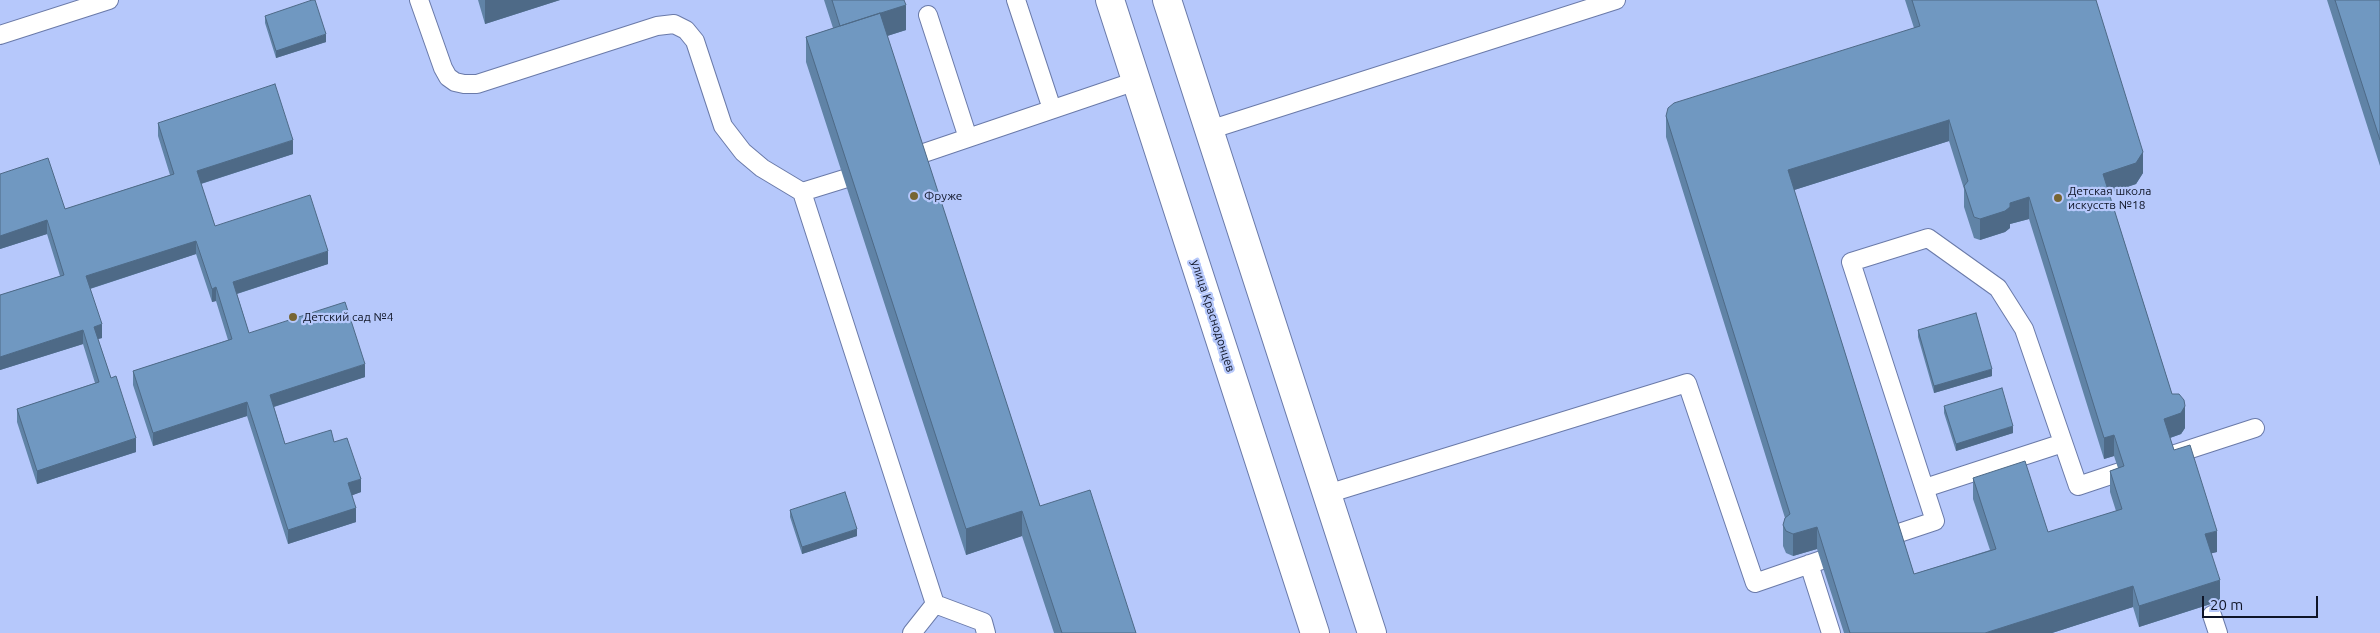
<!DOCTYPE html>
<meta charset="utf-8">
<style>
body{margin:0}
#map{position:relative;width:2380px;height:633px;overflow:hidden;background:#b6c8fb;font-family:Ubuntu,sans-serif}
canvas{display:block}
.scale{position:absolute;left:2202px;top:596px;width:116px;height:22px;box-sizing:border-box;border:2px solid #0f1527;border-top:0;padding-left:6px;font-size:15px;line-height:18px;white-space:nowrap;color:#0f1527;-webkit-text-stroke:4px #b6c8fb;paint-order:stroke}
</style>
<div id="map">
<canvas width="2380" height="633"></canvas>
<div class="scale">20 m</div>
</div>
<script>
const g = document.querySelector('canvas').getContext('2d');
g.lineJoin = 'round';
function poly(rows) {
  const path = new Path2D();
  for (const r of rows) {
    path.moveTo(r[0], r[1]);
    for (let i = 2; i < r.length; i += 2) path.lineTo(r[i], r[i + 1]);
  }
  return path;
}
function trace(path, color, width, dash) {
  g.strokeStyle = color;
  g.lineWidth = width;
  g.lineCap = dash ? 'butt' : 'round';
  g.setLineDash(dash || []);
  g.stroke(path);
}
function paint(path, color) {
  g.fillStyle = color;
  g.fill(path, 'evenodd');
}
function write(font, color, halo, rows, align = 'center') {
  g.font = font + ' Ubuntu,sans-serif';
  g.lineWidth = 4.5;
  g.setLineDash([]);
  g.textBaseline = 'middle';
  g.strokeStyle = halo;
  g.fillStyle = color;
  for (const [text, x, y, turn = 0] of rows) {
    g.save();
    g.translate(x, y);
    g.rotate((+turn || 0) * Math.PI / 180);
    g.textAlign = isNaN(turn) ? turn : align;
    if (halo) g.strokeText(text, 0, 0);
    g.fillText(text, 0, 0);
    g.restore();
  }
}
const lane = poly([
 [419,0,443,68,448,77,455,82,464,84,477,84,657,26,674,24,686,30,695,41,723,126,743,152,762,168,802,192,935,604],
 [1016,0,1052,109],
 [928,15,968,138],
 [0,35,109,0],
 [1209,130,1616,0],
 [918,155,1136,81],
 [802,192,844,179],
 [2169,456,2255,428],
 [1925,488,2063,443],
 [1327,494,1687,383,1755,583,1842,553],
 [1878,540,1935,521,1851,262,1928,238,1998,288,2024,329,2078,486,2132,468],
 [1809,564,1831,633],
 [935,604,983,622,986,633],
 [2212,615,2218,633],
 [912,633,935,604]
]);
const secondary = poly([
 [1110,0,1315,633],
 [1167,0,1372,633]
]);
const wall = poly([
 [478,0,560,0,485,24],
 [824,0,904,0,906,30,887,36,1040,506,1136,633,1054,633,1022,536,966,555,806,62,806,37,833,28],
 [1905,0,2096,0,2143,173,2136,184,2109,193,2172,394,2185,428,2181,434,2170,438,2174,450,2217,552,2211,553,2220,601,2139,627,2133,607,2052,633,1844,633,1817,549,1793,556,1786,553,1783,546,1783,525,1785,518,1666,137,1666,116,1914,28],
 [1949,141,1964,189,1964,207,1974,238,1980,240,2005,232,2010,228,2010,224,2029,219,2104,459,2114,456,2118,468,2110,471,2110,492,2116,511,2048,532,1973,478,1973,499,1990,550,1914,574,1794,190],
 [2327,0,2380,0,2380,166],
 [265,16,326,42,276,58,265,23],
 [158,123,293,154,201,184,215,226,328,264,237,294,249,333,365,377,274,407,285,444,334,442,361,492,352,495,356,522,288,544,247,416,153,446,133,385,133,371,228,340,216,301,212,302,196,254,90,289,102,338,98,339,111,378,136,452,37,484,17,422,17,409,95,383,83,344,0,370,0,295,60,276,47,234,0,249,0,174,65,209,170,175,158,136],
 [1918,330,1992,376,1934,393,1918,337],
 [1944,406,2013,433,1956,451,1944,413],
 [790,510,857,536,802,554,790,517]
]);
const shadedWall = poly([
 [485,0,560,0,485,24],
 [906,5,906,30,840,51,840,26],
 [326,34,326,42,276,58,276,51],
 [1949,120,1949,141,1788,192,1788,170],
 [293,140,293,154,197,185,197,171],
 [2143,152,2143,173,2136,184,2103,195,2103,174],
 [2029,197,2029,219,2010,224,2010,228,2005,232,1980,240,1980,219,2010,203],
 [47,220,47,234,0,249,0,236],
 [196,241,196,254,86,290,86,276],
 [328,251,328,264,233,295,233,282],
 [216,287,216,301,212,302,212,289],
 [102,324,102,338,94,340,94,327],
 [83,330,83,344,0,370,0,357],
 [365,364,365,377,270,408,270,395],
 [1992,369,1992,376,1934,393,1934,386],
 [247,402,247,416,153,446,153,433],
 [2185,406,2185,428,2181,434,2164,440,2164,419],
 [2013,426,2013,433,1956,451,1956,444],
 [2114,435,2114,456,2104,459,2104,438],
 [136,438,136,452,37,484,37,471],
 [361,479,361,492,348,497,348,483],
 [356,508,356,522,288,544,288,530],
 [1022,511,1022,536,966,555,966,529],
 [1817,527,1817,549,1793,556,1793,534],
 [857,529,857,536,802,554,802,547],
 [2217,531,2217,552,2205,555,2205,534],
 [2220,580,2220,601,2139,627,2139,606],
 [2133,586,2133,607,2052,633,1985,633]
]);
const building = poly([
 [312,0,315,0,326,34,276,51,265,16,312,0],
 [832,0,904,0,906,5,840,26,832,0],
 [1912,0,2096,0,2143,152,2136,163,2103,174,2172,394,2179,394,2184,400,2185,406,2181,413,2164,419,2174,450,2190,445,2217,531,2205,534,2220,580,2139,606,2133,586,1985,633,1850,633,1817,527,1793,534,1786,531,1783,525,1785,518,1790,514,1666,116,1668,108,1674,103,1920,26,1912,0],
 [1949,120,1968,181,1964,186,1974,217,1980,219,2005,211,2010,207,2010,203,2029,197,2104,438,2114,435,2124,466,2110,471,2122,509,2048,532,2025,461,1973,478,1996,549,1914,574,1788,170,1949,120],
 [2335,0,2380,0,2380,140,2335,0],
 [880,13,1040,506,1090,490,1136,633,1062,633,1022,511,966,529,806,37,880,13],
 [275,84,293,140,197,171,215,226,310,195,328,251,233,282,249,333,345,302,365,364,270,395,285,444,331,430,334,442,347,438,361,479,348,483,356,508,288,530,247,402,153,433,133,371,232,339,216,287,212,289,196,241,86,276,102,324,94,327,111,378,116,376,136,438,37,471,17,409,99,382,83,330,0,357,0,295,64,275,47,220,0,236,0,174,48,158,65,209,174,174,158,123,275,84],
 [1976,313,1992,369,1934,386,1918,330,1976,313],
 [2002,388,2013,426,1956,444,1944,406,2002,388],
 [845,492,857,529,802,547,790,510,845,492]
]);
const markers = [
 [914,196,5,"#776533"],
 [2058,198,5,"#776533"],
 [293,317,5,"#776533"]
];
const poiNames = [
 ["Детская школа",2068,191],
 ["искусств №18",2068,205],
 ["Фруже",924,196],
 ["Детский сад №4",303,317]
];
const streetNames = [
 ["улица Краснодонцев",1213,316,72]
];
trace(lane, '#6a7aa9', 20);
trace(secondary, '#6a7aa9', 30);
trace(lane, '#fff', 18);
trace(secondary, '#fff', 28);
paint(wall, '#6083a6');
paint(shadedWall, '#4e6a87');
paint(building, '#7098c1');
trace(building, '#4e6a87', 1);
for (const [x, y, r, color] of markers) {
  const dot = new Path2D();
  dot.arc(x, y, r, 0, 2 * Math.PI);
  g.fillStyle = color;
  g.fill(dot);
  trace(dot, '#b6c8fb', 2);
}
write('12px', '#0f1527', '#b6c8fb', poiNames, 'left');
write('12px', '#0f1527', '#b6c8fb', streetNames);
</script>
